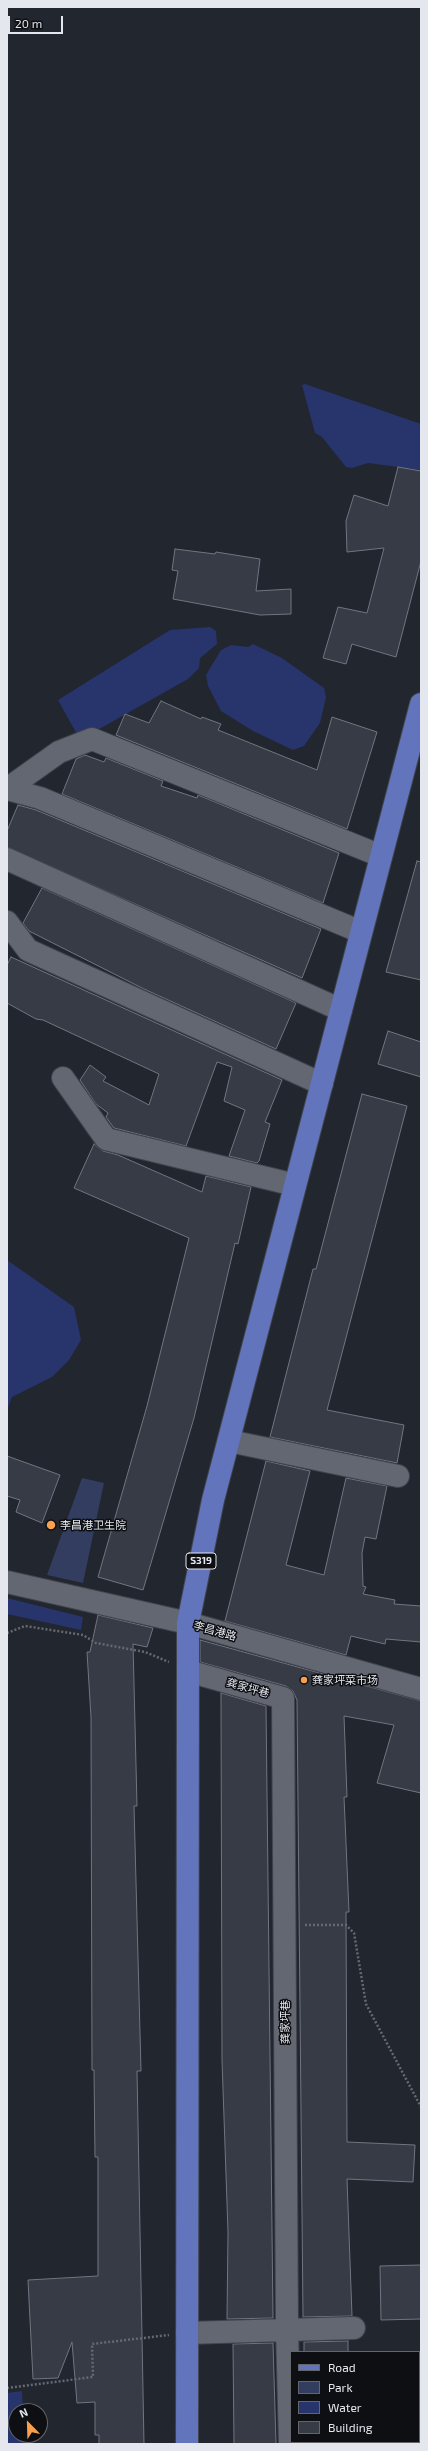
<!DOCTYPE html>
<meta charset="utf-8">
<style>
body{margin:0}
#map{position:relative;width:428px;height:2451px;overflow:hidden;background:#22262f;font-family:"Exo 2",sans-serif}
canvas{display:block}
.frame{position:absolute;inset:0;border:8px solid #e5e7ee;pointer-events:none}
.legend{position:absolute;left:290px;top:2351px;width:130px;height:92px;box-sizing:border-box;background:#0d0f13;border:1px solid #63656b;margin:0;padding:5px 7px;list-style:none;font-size:12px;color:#e5e7ee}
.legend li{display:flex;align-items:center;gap:8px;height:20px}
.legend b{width:20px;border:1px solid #63656b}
.north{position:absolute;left:8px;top:2403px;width:40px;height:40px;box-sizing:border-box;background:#0d0f13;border:1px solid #63656b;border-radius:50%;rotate:337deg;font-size:11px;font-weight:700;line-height:16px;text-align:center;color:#e5e7ee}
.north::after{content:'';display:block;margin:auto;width:14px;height:18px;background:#f99f4d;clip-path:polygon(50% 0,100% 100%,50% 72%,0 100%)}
.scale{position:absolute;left:8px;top:16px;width:55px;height:18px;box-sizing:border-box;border:2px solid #e5e7ee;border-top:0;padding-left:5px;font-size:12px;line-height:14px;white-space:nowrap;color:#e5e7ee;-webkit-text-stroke:3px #0d0f13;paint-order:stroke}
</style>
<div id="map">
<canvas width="428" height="2451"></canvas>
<div class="frame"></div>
<ul class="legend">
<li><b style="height:5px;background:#6274bb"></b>Road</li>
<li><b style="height:11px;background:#323d60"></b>Park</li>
<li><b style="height:11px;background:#27356c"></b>Water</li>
<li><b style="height:11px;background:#373b45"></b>Building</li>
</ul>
<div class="north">N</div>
<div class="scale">20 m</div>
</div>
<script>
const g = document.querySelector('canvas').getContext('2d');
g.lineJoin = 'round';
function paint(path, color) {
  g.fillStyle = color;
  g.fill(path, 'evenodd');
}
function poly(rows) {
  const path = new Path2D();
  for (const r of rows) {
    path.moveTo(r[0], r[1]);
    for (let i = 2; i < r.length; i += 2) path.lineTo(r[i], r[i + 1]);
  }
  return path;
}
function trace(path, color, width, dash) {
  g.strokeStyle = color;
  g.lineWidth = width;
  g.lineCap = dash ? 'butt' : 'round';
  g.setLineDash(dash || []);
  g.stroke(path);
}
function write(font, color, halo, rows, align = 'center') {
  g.font = font + ' "Exo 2","Noto Sans SC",sans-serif';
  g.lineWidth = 3;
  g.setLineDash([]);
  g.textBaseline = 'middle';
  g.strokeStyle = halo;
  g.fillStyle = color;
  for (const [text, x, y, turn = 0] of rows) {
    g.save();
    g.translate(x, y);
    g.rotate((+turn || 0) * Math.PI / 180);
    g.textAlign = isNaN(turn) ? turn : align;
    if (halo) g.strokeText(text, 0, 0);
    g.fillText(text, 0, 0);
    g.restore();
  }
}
const green = poly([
 [82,1478,104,1483,83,1583,47,1575]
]);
const water = poly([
 [305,384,421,424,421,470,368,463,352,468,346,467,322,437,315,433,302,385],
 [210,627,216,631,217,644,200,658,199,668,188,679,101,728,79,738,58,700,170,630],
 [253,644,282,658,324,688,326,697,320,723,304,746,293,750,253,731,221,711,208,686,206,675,221,650,231,645,248,647],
 [7,1260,74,1307,81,1340,69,1360,52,1377,12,1397,7,1410],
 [7,1598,83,1617,81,1630,7,1614],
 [22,2391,23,2411,16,2411,16,2435,24,2435,24,2444,7,2444,7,2393]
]);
const building = poly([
 [398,467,421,471,421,561,396,657,352,644,346,664,323,658,338,607,367,613,384,548,347,552,346,521,354,495,388,506,398,467],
 [175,549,215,554,216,552,260,559,256,591,291,589,291,614,260,615,173,599,178,571,172,570,175,549],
 [161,701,201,719,202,717,221,724,218,730,317,770,332,717,377,732,347,829,116,735,125,714,149,723,161,701],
 [85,755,104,762,106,758,163,781,161,786,197,798,198,795,339,853,323,903,62,794,76,759,85,755],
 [18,805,36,810,321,929,302,978,7,847,7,831,18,805],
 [417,861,421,862,421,980,386,972,417,861],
 [42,888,296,1003,276,1049,144,989,29,931,23,923,42,888],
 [11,957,282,1080,265,1122,270,1124,259,1161,257,1163,229,1156,245,1110,224,1101,232,1067,217,1062,186,1146,114,1128,106,1117,108,1113,96,1104,80,1080,90,1065,106,1077,103,1081,149,1105,159,1074,43,1020,36,1019,7,1003,7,965,11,957],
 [388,1031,421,1042,421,1077,378,1064,388,1031],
 [362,1094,407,1106,327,1410,404,1425,397,1463,270,1437,313,1269,316,1269,362,1094],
 [94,1144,103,1151,118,1155,202,1192,206,1176,251,1187,238,1244,235,1243,194,1418,143,1590,98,1577,147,1406,189,1238,74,1188,94,1144],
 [7,1456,60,1475,42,1523,16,1512,20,1500,7,1496,7,1456],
 [266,1461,310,1471,286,1565,324,1575,346,1478,387,1486,376,1539,365,1537,362,1553,363,1586,366,1587,363,1594,395,1600,394,1604,421,1606,421,1642,386,1639,385,1644,351,1636,346,1655,225,1621,266,1461],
 [98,1615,153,1628,147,1647,133,1644,137,1806,134,1806,141,2071,137,2071,144,2444,99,2444,99,2435,95,2435,95,2402,77,2403,72,2342,58,2378,33,2379,28,2280,98,2276,98,2157,95,2157,94,2070,92,2070,91,1717,87,1652,90,1652,98,1615],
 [200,1640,421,1701,421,1793,377,1783,394,1725,344,1716,347,1797,344,1797,349,1912,346,1912,347,2142,415,2145,413,2182,347,2179,352,2316,303,2317,297,1700,293,1691,286,1686,200,1662,200,1640],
 [221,1693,266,1706,273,2318,227,2319,228,2232,222,2060,221,1693],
 [421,2265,421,2319,381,2320,380,2266,421,2265],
 [348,2341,348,2352,304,2352,304,2342,348,2341],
 [273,2343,276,2444,234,2444,233,2344,273,2343]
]);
const path = poly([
 [7,1633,25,1626,83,1635,96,1643,145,1652,169,1662],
 [305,1925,346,1925,354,1933,366,2004,421,2107],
 [7,2388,93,2377,92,2344,169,2335],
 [359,2442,359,2444]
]);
const street = poly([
 [7,789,59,752,92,739,381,856],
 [7,789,40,798,361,932],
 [7,859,341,1010],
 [7,922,28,950,322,1084],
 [63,1078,106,1139,295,1185],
 [229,1441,398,1476],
 [188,1671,283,1698,287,2329,290,2444],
 [187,2333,354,2328]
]);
const secondary = poly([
 [7,1582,188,1623,421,1689]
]);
const primary = poly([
 [187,2444,188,1623,213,1500,421,704]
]);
const markers = [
 [51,1525,5,"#f99f4d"],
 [304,1680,4,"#f99f4d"]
];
const shields = [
 [201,1561,30]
];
const shieldNames = [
 ["S319",201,1561]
];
const poiNames = [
 ["李昌港卫生院",60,1525],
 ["龚家坪菜市场",312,1680]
];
const streetNames = [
 ["李昌港路",215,1631,16],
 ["龚家坪巷",248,1688,16],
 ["龚家坪巷",285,2022,-90]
];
paint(green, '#323d60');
paint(water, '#27356c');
paint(building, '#373b45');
trace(building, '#717581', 1);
trace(street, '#40434b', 24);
trace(secondary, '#40434b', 24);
trace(primary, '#40434b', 24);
trace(path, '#666971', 2.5, [2, 2]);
trace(street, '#636772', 22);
trace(secondary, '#636772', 22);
trace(primary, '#6274bb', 22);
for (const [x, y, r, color] of markers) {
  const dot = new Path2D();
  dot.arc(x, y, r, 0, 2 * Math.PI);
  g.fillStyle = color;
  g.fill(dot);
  trace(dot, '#0d0f13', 1.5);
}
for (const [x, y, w] of shields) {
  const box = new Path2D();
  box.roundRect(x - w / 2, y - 8, w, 16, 3);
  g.fillStyle = '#0d0f13';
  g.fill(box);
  trace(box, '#e5e7ee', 1);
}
write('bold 10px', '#e5e7ee', null, shieldNames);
write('11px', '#e5e7ee', '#0d0f13', poiNames, 'left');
write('11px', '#e5e7ee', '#0d0f13', streetNames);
</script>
